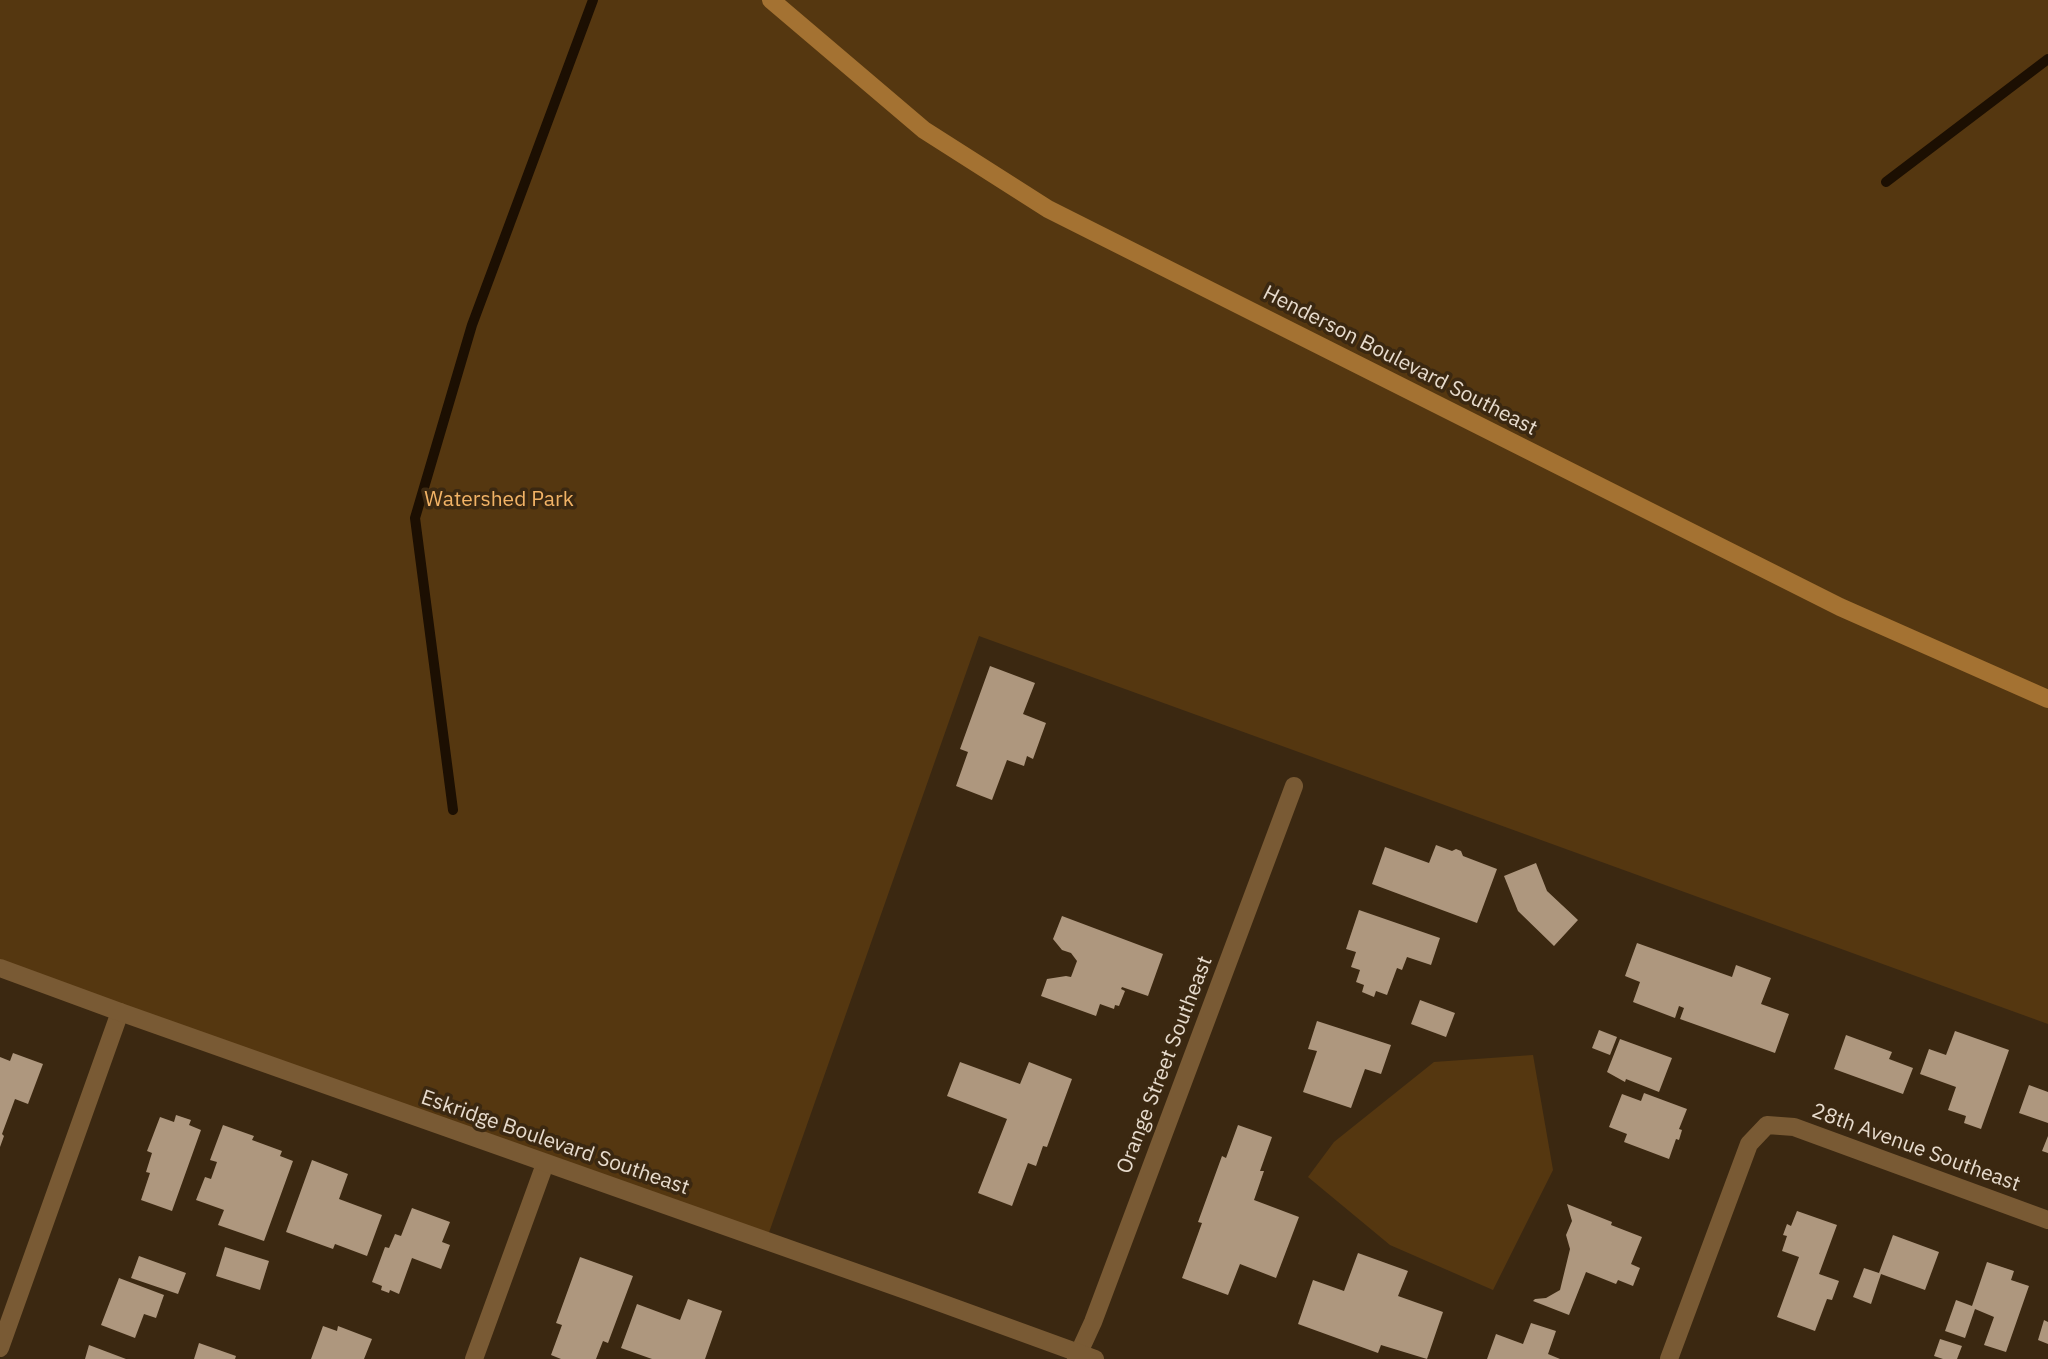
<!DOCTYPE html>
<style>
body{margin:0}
canvas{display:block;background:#3b2811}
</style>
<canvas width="2048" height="1359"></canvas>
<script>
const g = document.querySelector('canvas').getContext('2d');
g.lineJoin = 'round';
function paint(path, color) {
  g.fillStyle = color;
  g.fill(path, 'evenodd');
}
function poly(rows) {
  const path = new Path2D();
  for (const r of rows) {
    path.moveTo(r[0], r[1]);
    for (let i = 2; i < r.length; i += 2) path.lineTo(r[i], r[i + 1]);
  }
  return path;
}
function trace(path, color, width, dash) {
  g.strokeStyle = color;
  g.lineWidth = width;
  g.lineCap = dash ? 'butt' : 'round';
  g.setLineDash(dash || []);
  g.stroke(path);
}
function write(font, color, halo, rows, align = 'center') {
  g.font = font + ' "IBM Plex Sans",sans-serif';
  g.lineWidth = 7;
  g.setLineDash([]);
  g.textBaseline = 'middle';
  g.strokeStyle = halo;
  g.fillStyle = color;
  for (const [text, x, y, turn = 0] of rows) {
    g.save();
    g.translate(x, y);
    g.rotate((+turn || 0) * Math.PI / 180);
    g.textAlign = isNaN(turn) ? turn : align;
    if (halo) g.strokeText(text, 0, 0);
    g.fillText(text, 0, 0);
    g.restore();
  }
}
const green = poly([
 [0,0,2048,0,2048,1024,979,636,766,1241,0,966],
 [1533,1055,1553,1170,1493,1290,1390,1245,1308,1177,1334,1142,1434,1062]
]);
const stream = poly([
 [1886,182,2048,59],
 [453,810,415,518,472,325,593,0]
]);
const building = poly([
 [990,666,1035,683,1023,714,1046,723,1033,759,1027,756,1024,766,1007,760,992,800,956,786,968,752,960,749],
 [1436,845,1452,851,1456,849,1461,851,1463,856,1497,869,1477,923,1372,884,1385,847,1429,863],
 [1536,863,1547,891,1578,920,1554,946,1518,911,1504,876],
 [1359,910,1440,938,1431,965,1407,957,1402,970,1397,968,1387,995,1376,991,1374,997,1362,992,1364,985,1356,982,1360,970,1351,967,1356,952,1346,949],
 [1062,916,1163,954,1148,996,1122,987,1121,989,1125,991,1119,1006,1115,1005,1114,1009,1100,1004,1096,1016,1041,996,1047,979,1066,976,1071,977,1077,961,1071,953,1062,950,1053,939],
 [1637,943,1732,977,1736,965,1771,978,1761,1004,1789,1014,1775,1053,1680,1019,1684,1008,1679,1006,1675,1018,1633,1002,1640,982,1625,976],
 [1420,1000,1455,1013,1446,1037,1411,1024],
 [1317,1021,1391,1045,1381,1074,1365,1069,1351,1108,1303,1092,1317,1051,1308,1049],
 [1599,1030,1617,1037,1610,1055,1592,1048],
 [1955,1031,2009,1050,1981,1129,1964,1123,1966,1116,1948,1110,1956,1087,1920,1074,1929,1049,1946,1055],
 [1846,1035,1892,1052,1889,1059,1913,1068,1903,1094,1834,1069],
 [1620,1039,1672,1058,1659,1092,1626,1079,1625,1082,1607,1072],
 [13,1053,43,1064,28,1104,15,1099,2,1134,4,1136,0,1147,0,1057,10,1061],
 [960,1062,1020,1084,1029,1062,1072,1079,1047,1147,1043,1146,1036,1166,1028,1163,1012,1206,978,1193,1007,1119,947,1096],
 [2029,1085,2048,1092,2048,1123,2019,1113],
 [1644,1093,1687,1109,1679,1129,1682,1130,1679,1140,1676,1139,1669,1159,1624,1142,1627,1134,1609,1127,1622,1094,1641,1101],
 [176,1115,191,1120,189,1125,201,1130,172,1211,141,1200,150,1173,146,1172,152,1153,147,1151,160,1117,174,1122],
 [223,1125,254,1136,252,1140,282,1151,280,1156,293,1161,264,1241,218,1225,224,1210,196,1200,205,1177,211,1179,217,1162,210,1160],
 [1238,1125,1272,1137,1260,1171,1264,1171,1254,1200,1299,1217,1276,1278,1240,1264,1228,1295,1182,1278,1202,1223,1198,1222,1222,1156,1226,1158],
 [2048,1136,2048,1153,2042,1151],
 [312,1160,348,1174,339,1199,382,1215,367,1256,335,1244,333,1249,286,1232],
 [1567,1204,1612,1222,1611,1225,1642,1237,1631,1264,1640,1268,1633,1286,1618,1280,1616,1284,1586,1272,1569,1315,1533,1301,1535,1299,1546,1298,1560,1290,1570,1249,1566,1235,1572,1221],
 [412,1208,450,1222,442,1242,450,1245,441,1269,412,1258,399,1294,390,1290,389,1293,381,1290,382,1286,372,1282,385,1247,389,1248,395,1234,401,1236],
 [1797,1211,1837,1225,1819,1274,1839,1281,1832,1300,1827,1299,1815,1331,1777,1317,1799,1257,1782,1251,1787,1236,1783,1235,1787,1224,1791,1226],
 [1893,1235,1939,1252,1925,1290,1881,1274,1871,1304,1853,1297,1864,1268,1879,1273],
 [225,1247,269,1261,260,1290,216,1276],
 [1358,1253,1408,1271,1398,1296,1443,1312,1427,1359,1381,1345,1378,1353,1298,1324,1313,1280,1344,1291],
 [139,1256,186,1273,178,1294,131,1278],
 [580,1257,633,1276,608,1343,603,1341,596,1359,561,1359,551,1355,562,1325,556,1323],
 [1987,1262,2014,1271,2011,1280,2029,1286,2006,1352,1984,1345,1994,1317,1975,1309,1965,1338,1945,1331,1956,1300,1972,1306],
 [119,1278,164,1295,156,1318,144,1314,135,1338,101,1325],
 [688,1299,722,1311,705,1359,652,1359,621,1348,637,1304,680,1320],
 [2044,1320,2048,1322,2048,1344,2038,1340],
 [1531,1323,1556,1331,1548,1354,1560,1359,1487,1359,1496,1334,1523,1344],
 [323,1326,337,1331,338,1326,372,1339,364,1359,311,1359],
 [1940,1339,1962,1346,1957,1359,1943,1359,1934,1356],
 [199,1343,236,1356,235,1359,194,1359],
 [89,1345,126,1359,85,1359]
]);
const minor = poly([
 [0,1348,120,1012],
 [474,1359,545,1164],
 [1076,1359,1093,1322,1294,786],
 [1669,1359,1749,1144,1767,1125,1794,1127,2048,1220]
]);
const tertiary = poly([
 [0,968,120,1012,911,1292,1095,1359]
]);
const secondary = poly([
 [771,0,924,130,1048,209,1840,607,2048,699]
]);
const streetNames = [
 ["Henderson Boulevard Southeast",1400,361,27],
 ["Orange Street Southeast",1165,1065,-69],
 ["Eskridge Boulevard Southeast",555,1143,19],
 ["28th Avenue Southeast",1916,1148,20]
];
const parkNames = [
 ["Watershed Park",499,500]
];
paint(green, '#553710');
trace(stream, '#1c0f02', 10);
paint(building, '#ae977e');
trace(minor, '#795a34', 18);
trace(tertiary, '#795a34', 18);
trace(secondary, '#a47232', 18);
write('21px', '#e7dbcd', '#3b2811', streetNames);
write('21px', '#f2b366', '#3b2811', parkNames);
</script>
